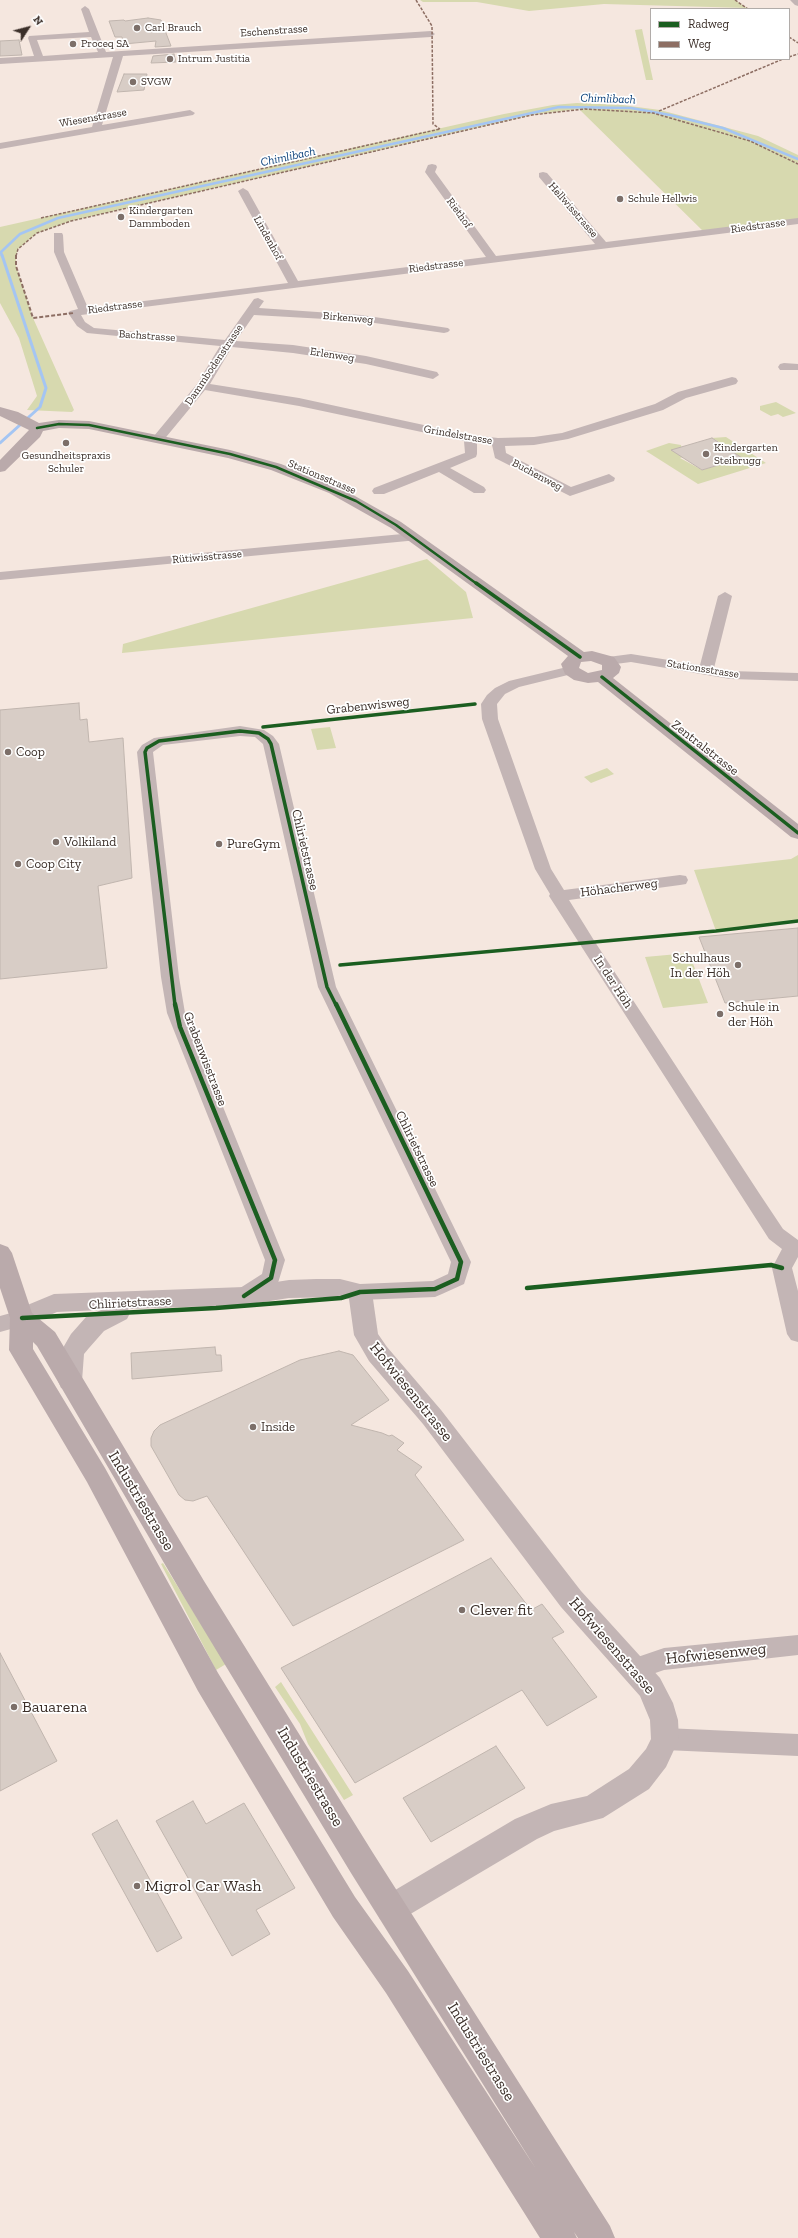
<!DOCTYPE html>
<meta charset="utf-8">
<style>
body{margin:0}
#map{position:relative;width:798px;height:2238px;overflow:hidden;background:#f5e7df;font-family:"Zilla Slab",serif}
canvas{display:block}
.legend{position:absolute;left:650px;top:8px;width:140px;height:52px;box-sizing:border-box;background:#fff;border:1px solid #b1aca9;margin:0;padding:5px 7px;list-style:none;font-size:12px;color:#3b2f29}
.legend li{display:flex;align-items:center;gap:8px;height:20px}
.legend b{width:20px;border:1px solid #b1aca9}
.north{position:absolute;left:8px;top:8px;width:40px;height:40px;-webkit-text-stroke:3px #fff;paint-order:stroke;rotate:54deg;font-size:11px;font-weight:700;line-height:16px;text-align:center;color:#3b2f29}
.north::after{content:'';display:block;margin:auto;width:14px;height:18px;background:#3b2f29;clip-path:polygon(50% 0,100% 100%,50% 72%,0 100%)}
</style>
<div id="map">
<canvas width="798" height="2238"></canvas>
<ul class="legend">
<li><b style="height:5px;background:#1b5e20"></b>Radweg</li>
<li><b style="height:5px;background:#8d6e63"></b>Weg</li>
</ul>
<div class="north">N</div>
</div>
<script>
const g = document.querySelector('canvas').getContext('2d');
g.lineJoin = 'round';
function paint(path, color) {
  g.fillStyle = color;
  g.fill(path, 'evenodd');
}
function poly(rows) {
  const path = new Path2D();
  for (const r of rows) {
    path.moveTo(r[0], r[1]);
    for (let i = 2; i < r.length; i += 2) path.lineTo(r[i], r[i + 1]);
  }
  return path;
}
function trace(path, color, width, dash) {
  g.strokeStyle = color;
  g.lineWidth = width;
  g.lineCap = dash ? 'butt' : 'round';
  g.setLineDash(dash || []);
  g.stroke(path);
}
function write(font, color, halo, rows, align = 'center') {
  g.font = font + ' "Zilla Slab",serif';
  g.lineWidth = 3.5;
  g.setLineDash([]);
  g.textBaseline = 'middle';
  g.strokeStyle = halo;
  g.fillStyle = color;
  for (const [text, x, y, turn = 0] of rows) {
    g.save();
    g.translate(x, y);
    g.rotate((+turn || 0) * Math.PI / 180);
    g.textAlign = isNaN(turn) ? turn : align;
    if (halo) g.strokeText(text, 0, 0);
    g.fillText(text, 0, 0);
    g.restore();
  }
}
const green = poly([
 [420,0,735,0,747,8,604,4,529,11,477,2,423,2],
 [642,29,653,80,646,80,635,30],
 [577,103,622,105,660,110,758,136,798,155,798,221,705,233,579,109,532,115,71,221,37,233,18,249,16,257,16,266,33,318,74,410,72,412,27,410,37,396,19,338,0,303,0,227,504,114,553,105],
 [776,402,796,413,783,417,778,414,771,416,760,410,760,406],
 [726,437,766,463,698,484,646,451,669,443,681,445,683,457,680,458,702,470,742,458,730,450,732,449,712,438],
 [427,559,466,592,473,618,122,653,123,644],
 [330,727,336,748,317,750,311,729],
 [607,768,614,774,591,783,584,777],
 [798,855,798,921,716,931,694,870,791,859],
 [689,953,708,1003,663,1008,645,957],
 [163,1563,226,1664,216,1670,161,1564],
 [281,1682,353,1795,344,1800,308,1744,300,1724,275,1687]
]);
const streamFar1 = poly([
 [2,256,1,252,20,234,58,218,559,107,631,108,670,115,723,128,798,159]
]);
const stream = poly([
 [0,443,40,407,46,388,2,255]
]);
const building = poly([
 [148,18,161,20,171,46,155,47,156,41,124,44,122,37,115,37,109,21,124,20,125,21,148,18],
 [19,40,22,55,0,56,0,41,19,40],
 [174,54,176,62,151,63,153,56,174,54],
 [124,74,147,74,144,90,117,92,124,74],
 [712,438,742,458,702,470,671,450,712,438],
 [79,703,80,720,87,719,89,742,123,738,132,878,98,886,107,968,0,979,0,710,79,703],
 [798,928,798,996,725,1003,699,937,798,928],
 [215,1347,216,1355,221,1355,222,1371,132,1379,131,1353,215,1347],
 [339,1351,353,1355,389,1400,351,1425,382,1433,389,1436,392,1435,404,1443,397,1450,422,1467,415,1475,464,1540,293,1626,207,1496,193,1501,185,1500,179,1495,151,1446,151,1438,154,1431,160,1425,300,1360,339,1351],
 [491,1558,531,1610,542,1604,564,1632,552,1638,597,1697,547,1726,522,1690,355,1783,281,1668,491,1558],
 [0,1653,57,1761,0,1791,0,1653],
 [496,1746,525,1788,431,1842,403,1798,496,1746],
 [193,1801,206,1824,244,1803,295,1888,256,1910,270,1934,232,1956,156,1821,193,1801],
 [117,1820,182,1938,157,1952,92,1834,117,1820]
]);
const minor = poly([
 [790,0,798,0,798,6,795,5,790,0],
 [85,6,89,9,106,52,431,31,435,34,431,37,123,56,102,125,190,110,195,113,193,115,0,149,0,143,92,127,113,57,0,64,0,58,34,56,28,38,29,36,89,32,81,9,85,6],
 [91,37,98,52,43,56,37,40,91,37],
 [432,164,436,165,437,167,435,172,496,256,595,244,539,177,539,173,543,172,547,173,606,242,798,218,798,224,81,315,85,322,94,328,225,340,254,299,258,298,264,301,259,308,361,315,448,328,450,330,448,332,444,333,361,321,254,315,236,341,293,345,366,356,437,372,439,375,433,379,366,364,293,353,232,347,210,384,299,398,470,435,498,438,534,437,562,433,655,404,678,392,732,377,736,378,738,381,736,384,686,398,663,410,568,439,534,445,505,446,506,453,571,487,609,474,615,478,614,481,570,496,495,458,492,445,477,443,477,454,476,457,450,468,484,487,486,490,484,493,474,493,439,472,384,494,374,494,372,491,374,488,462,454,465,453,464,441,299,406,205,390,162,442,154,442,152,439,154,436,197,384,220,346,87,333,77,326,68,313,70,311,78,309,54,252,54,233,62,233,63,235,64,252,88,308,288,283,238,191,243,188,248,191,298,281,486,257,425,172,428,165,432,164],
 [784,363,798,364,798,370,780,370,778,367,780,364,784,363],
 [413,533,420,537,418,540,0,580,0,572,413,533],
 [725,592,732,596,714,668,730,671,798,673,798,681,730,679,631,662,608,665,601,661,608,657,631,654,700,665,718,596,725,592],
 [571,666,576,667,578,670,576,673,519,687,505,694,497,704,498,719,551,869,564,890,680,875,686,876,688,880,686,884,680,885,569,900,595,942,759,1193,783,1229,798,1240,798,1257,792,1268,798,1291,798,1342,791,1340,787,1334,772,1268,782,1249,769,1239,549,896,550,894,535,869,482,719,481,704,487,695,495,688,509,681,571,666],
 [240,726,264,730,273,736,279,744,336,987,471,1262,464,1284,442,1294,435,1297,360,1300,353,1297,350,1292,353,1287,360,1284,433,1281,448,1274,451,1262,318,987,263,744,255,737,240,736,163,745,153,752,179,977,185,1013,285,1260,278,1283,251,1302,244,1304,237,1302,234,1296,237,1290,262,1274,265,1260,167,1013,161,977,137,752,142,745,154,738,240,726],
 [22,1310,29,1312,32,1318,29,1324,0,1332,0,1316,22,1310],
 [798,1635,798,1655,664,1670,635,1680,626,1677,623,1669,626,1661,664,1648,798,1635],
 [665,1728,798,1734,798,1756,665,1750,656,1747,653,1739,656,1731,665,1728]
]);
const tertiary = poly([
 [316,1279,340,1279,368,1286,372,1292,378,1334,387,1347,441,1410,581,1591,660,1678,673,1703,678,1720,679,1739,666,1767,649,1789,603,1818,554,1831,537,1839,402,1919,391,1924,380,1919,376,1909,380,1899,515,1819,551,1804,587,1796,629,1769,646,1749,651,1739,650,1720,640,1696,561,1607,423,1424,369,1361,354,1335,349,1299,340,1297,289,1298,244,1305,128,1309,130,1313,127,1319,104,1331,89,1348,84,1354,82,1381,79,1388,70,1391,61,1388,58,1381,60,1353,71,1334,86,1317,101,1310,57,1312,22,1327,13,1325,10,1318,13,1311,54,1294,244,1287,289,1280,316,1279]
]);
const secondary = poly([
 [0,407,18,412,39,423,59,420,89,421,230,450,281,464,339,487,401,522,584,652,592,651,614,657,621,667,619,673,613,678,798,824,798,839,791,837,598,682,588,683,574,680,565,674,561,664,568,656,391,528,329,493,271,470,228,458,89,429,59,428,43,431,40,437,5,471,0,472,0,460,29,430,0,416,0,407],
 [591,661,602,665,602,670,588,673,579,668,581,662,591,661],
 [0,1244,8,1247,12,1253,32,1313,55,1332,204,1581,373,1853,610,2226,615,2238,578,2238,574,2232,577,2238,540,2238,386,1993,333,1917,198,1691,87,1482,9,1350,10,1318,0,1288,0,1244],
 [33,1342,37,1346,184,1597,351,1873,536,2169,408,1971,355,1897,218,1673,105,1468,33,1349,33,1342]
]);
const quietFar1 = poly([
 [416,0,432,26,433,124,440,129],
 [735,0,748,9],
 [789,37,798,43],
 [789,57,798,54],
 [659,111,783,59],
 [41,218,440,129],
 [16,256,18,249,37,233,71,221,532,115,585,109,653,113,750,141,798,164]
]);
const quiet = poly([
 [16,255,16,266,33,318,74,313]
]);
const cyclewayFar2 = poly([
 [37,428,59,424,89,425,230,454,276,467,356,501,396,525,477,584]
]);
const cyclewayFar1 = poly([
 [476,583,580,657],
 [602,677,798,833],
 [263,727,475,704],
 [340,965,716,931,798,921],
 [175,1005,145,752,147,748,159,741,240,731,259,733,268,739,271,744,327,987,336,1005]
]);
const cycleway = poly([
 [175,1004,180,1027,275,1260,271,1278,244,1296],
 [527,1288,771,1265,782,1268],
 [22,1318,216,1308,341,1298,360,1292,435,1289,457,1279,461,1262,336,1004]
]);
const markers = [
 [137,28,4,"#7c6f69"],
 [73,44,4,"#7c6f69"],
 [170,59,4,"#7c6f69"],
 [133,82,4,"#7c6f69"],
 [620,199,4,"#7c6f69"],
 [121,217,4,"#7c6f69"],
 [66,443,4,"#7c6f69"],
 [706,454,4,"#7c6f69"],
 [8,752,4,"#7c6f69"],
 [56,842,4,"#7c6f69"],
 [219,844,4,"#7c6f69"],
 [18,864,4,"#7c6f69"],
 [738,965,4,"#7c6f69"],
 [720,1014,4,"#7c6f69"],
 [253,1427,4,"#7c6f69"],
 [462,1610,4,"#7c6f69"],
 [14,1707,4,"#7c6f69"],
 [137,1886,4,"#7c6f69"]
];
const farPoinames = [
 ["Carl Brauch",145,28],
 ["Proceq SA",81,44],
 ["Intrum Justitia",178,59],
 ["SVGW",141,82],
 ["Schule Hellwis",628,199],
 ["Kindergarten",129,211],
 ["Dammboden",129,224],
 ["Kindergarten",714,448],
 ["Steibrugg",714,461],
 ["Gesundheitspraxis",66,456,"center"],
 ["Schuler",66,469,"center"]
];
const farStreetnames = [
 ["Eschenstrasse",274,31,-4],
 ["Wiesenstrasse",93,118,-10],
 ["Hellwisstrasse",573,210,49],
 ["Riethof",459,213,54],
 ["Riedstrasse",758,226,-8],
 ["Lindenhof",268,238,61],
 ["Riedstrasse",436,266,-7],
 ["Riedstrasse",115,307,-7],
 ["Birkenweg",348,318,5],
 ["Bachstrasse",147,336,4],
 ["Erlenweg",332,355,9],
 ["Dammbodenstrasse",214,365,-56],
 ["Grindelstrasse",458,435,10],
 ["Buchenweg",537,475,28],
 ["Stationsstrasse",322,477,23],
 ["Rütiwisstrasse",207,557,-5],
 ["Stationsstrasse",703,669,9]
];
const farWaternames = [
 ["Chimlibach",608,99,2],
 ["Chimlibach",288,157,-12]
];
const streetNames = [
 ["Grabenwisweg",368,706,-6],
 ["Zentralstrasse",705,748,38],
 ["Chlirietstrasse",305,850,77],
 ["Höhacherweg",619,888,-7],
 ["In der Höh",613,982,57],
 ["Grabenwisstrasse",205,1059,69],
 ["Chlirietstrasse",417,1149,64],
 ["Chlirietstrasse",130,1303,-3]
];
const poiNames = [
 ["Coop",16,752],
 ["Volkiland",64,842],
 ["PureGym",227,844],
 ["Coop City",26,864],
 ["Schulhaus",730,958,"right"],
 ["In der Höh",730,973,"right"],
 ["Schule in",728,1007],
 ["der Höh",728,1022],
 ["Inside",261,1427]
];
const nearStreetnames = [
 ["Hofwiesenstrasse",411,1392,51],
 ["Industriestrasse",141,1501,59],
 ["Hofwiesenstrasse",612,1646,49],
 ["Hofwiesenweg",716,1654,-6],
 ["Industriestrasse",310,1777,59],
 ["Industriestrasse",481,2052,58]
];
const nearPoinames = [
 ["Clever fit",470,1610],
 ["Bauarena",22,1707],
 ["Migrol Car Wash",145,1886]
];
paint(green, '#d7d9af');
trace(streamFar1, '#a4c5f3', 2.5);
trace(stream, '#a4c5f3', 3);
paint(building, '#d8cdc6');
trace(building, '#c0b5ae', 1);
paint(minor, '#c3b5b5');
paint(tertiary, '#c3b5b5');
paint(secondary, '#baaaab');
trace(quietFar1, '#8d6e63', 1.5, [3, 1.5]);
trace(quiet, '#8d6e63', 2, [4, 2]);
trace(cyclewayFar2, '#1b5e20', 2.5);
trace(cyclewayFar1, '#1b5e20', 3.5);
trace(cycleway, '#1b5e20', 4.5);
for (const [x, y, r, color] of markers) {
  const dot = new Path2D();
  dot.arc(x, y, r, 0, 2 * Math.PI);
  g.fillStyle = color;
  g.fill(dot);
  trace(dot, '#fff', 1.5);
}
write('11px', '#3b2f29', '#fff', farPoinames, 'left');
write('11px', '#3b2f29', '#fff', farStreetnames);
write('italic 12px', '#063d78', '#fff', farWaternames);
write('13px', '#3b2f29', '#fff', streetNames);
write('13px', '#3b2f29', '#fff', poiNames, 'left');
write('16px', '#3b2f29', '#fff', nearStreetnames);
write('16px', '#3b2f29', '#fff', nearPoinames, 'left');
</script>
